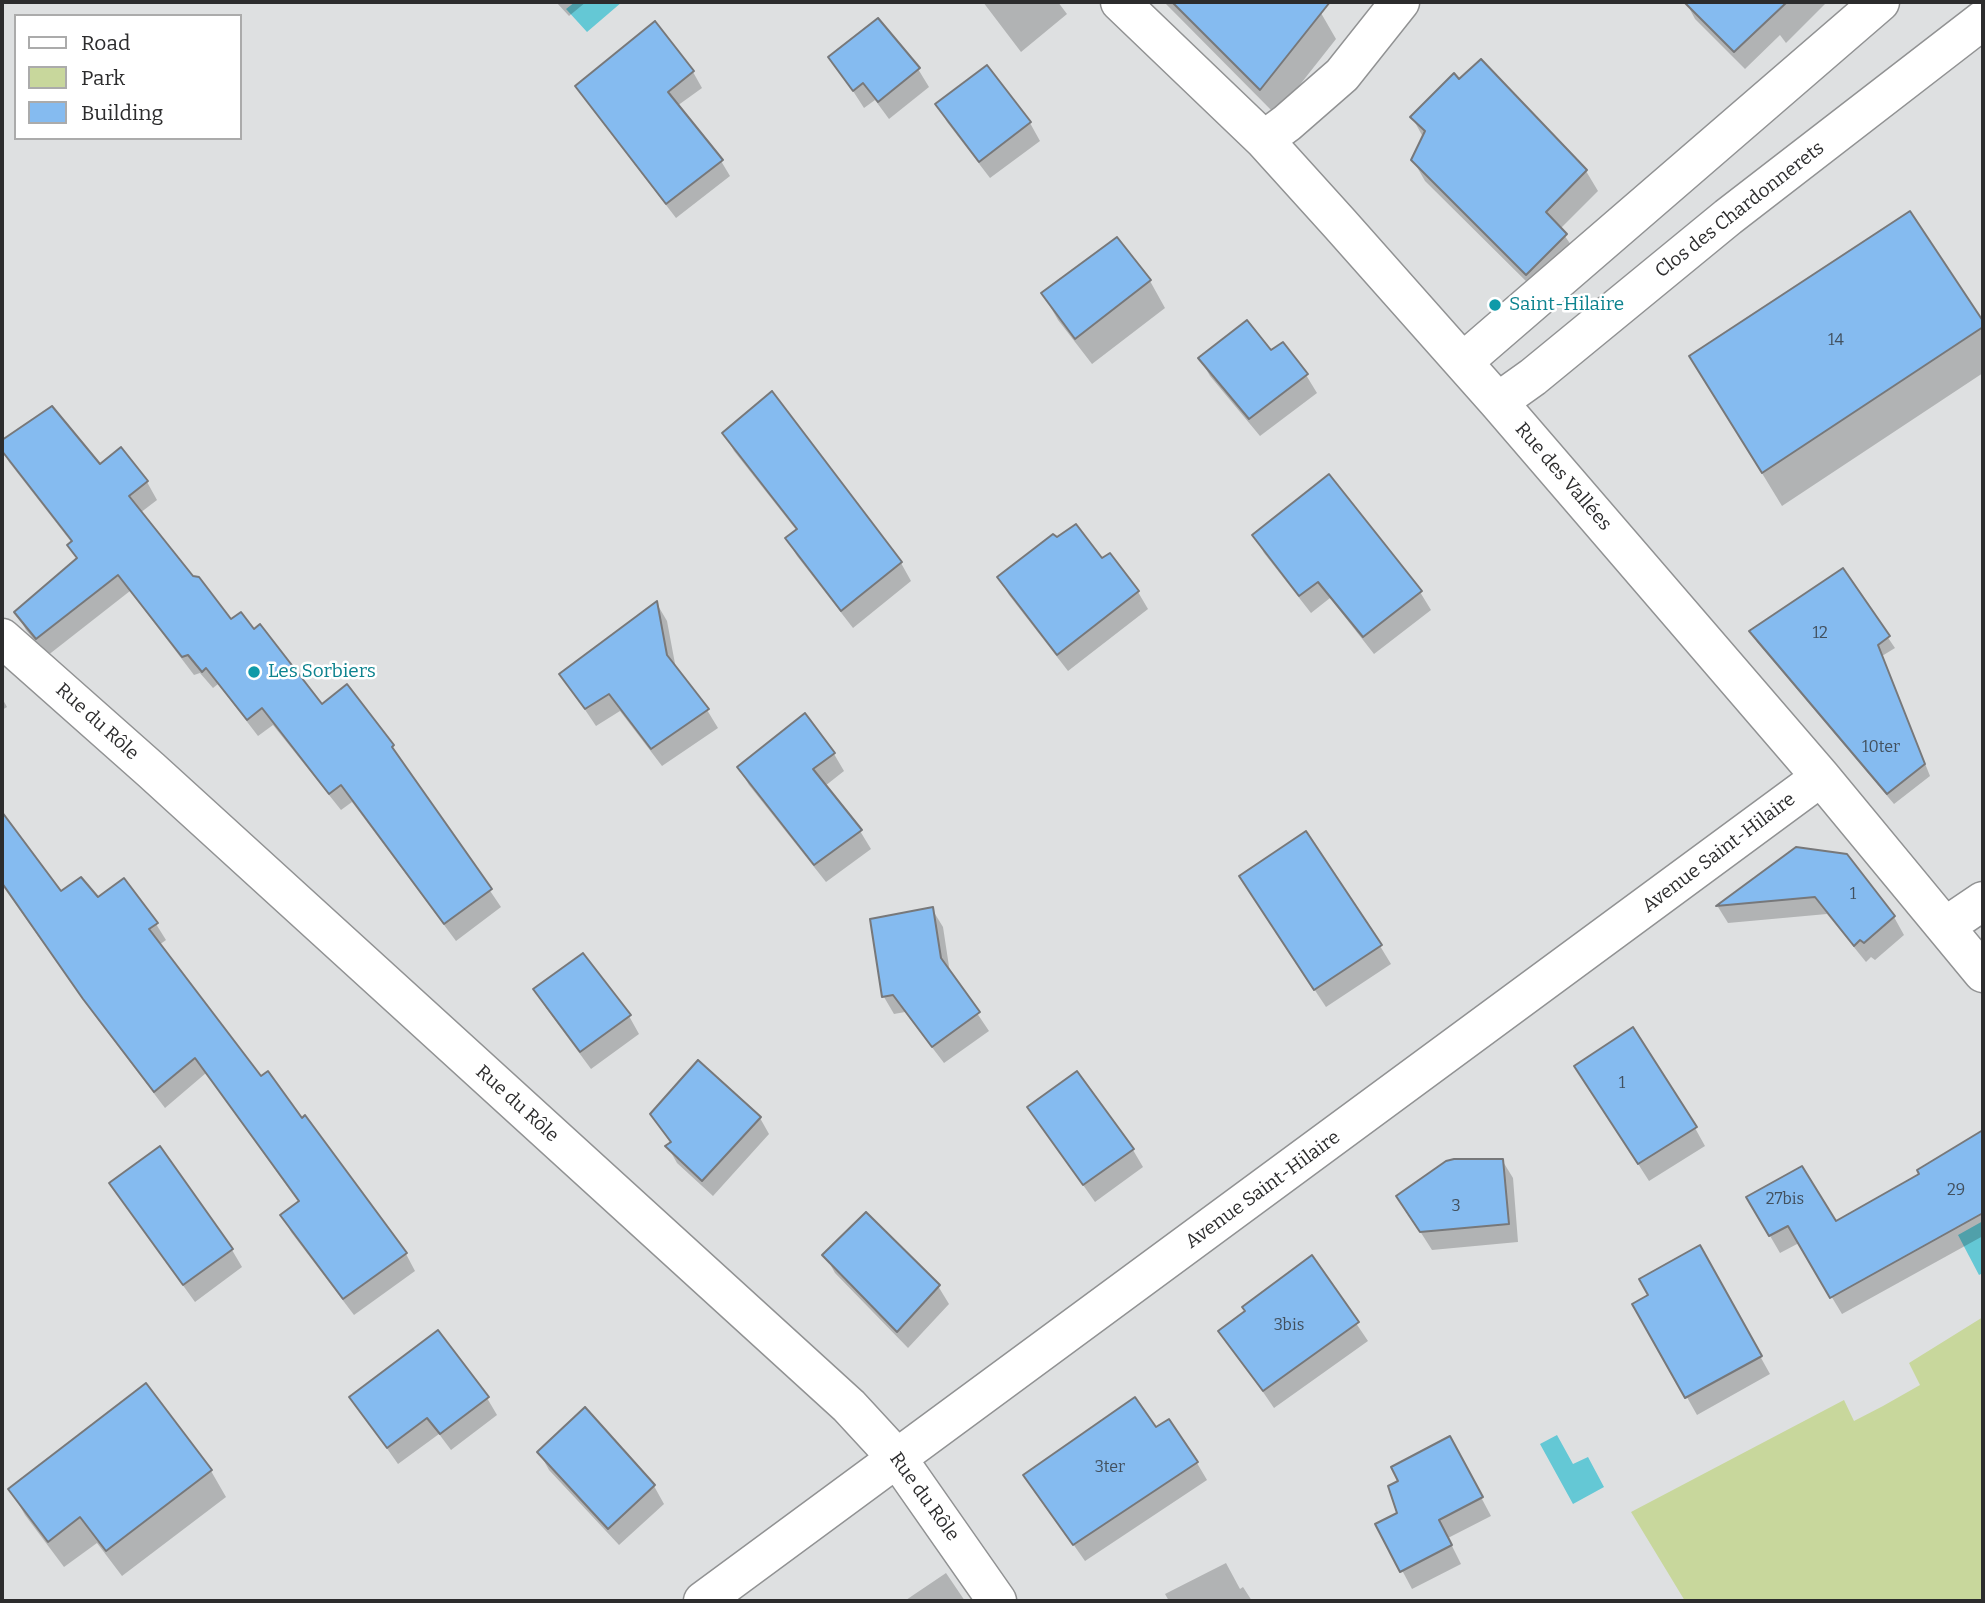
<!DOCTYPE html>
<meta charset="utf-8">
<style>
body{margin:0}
#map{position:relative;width:1985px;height:1603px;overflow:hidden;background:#dee0e1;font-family:Bitter,serif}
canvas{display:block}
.frame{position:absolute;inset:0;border:4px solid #2c2c2d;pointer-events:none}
.legend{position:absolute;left:14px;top:14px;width:228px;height:126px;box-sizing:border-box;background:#fff;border:2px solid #ababab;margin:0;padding:9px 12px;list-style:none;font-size:21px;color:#2c2c2d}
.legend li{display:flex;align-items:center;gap:14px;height:35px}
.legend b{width:35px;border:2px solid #ababab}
</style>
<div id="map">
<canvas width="1985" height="1603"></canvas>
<div class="frame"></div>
<ul class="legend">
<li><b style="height:9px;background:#fff"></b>Road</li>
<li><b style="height:19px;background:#c8d79c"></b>Park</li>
<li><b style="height:19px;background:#85bbf0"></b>Building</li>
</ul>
</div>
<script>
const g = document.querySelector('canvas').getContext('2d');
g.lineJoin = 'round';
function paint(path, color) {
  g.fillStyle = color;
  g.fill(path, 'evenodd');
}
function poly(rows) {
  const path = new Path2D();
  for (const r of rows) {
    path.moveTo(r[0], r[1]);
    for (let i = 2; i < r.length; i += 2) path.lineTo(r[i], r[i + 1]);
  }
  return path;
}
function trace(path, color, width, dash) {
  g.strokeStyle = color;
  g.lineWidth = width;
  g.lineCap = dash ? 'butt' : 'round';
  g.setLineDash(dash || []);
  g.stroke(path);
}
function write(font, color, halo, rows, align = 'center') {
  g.font = font + ' Bitter,serif';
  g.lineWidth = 5;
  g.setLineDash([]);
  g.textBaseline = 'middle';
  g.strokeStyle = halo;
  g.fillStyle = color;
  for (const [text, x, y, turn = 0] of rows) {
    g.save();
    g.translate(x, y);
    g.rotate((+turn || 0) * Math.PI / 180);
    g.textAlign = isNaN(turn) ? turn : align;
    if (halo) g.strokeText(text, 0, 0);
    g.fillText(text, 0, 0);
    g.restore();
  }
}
const green = poly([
 [1983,1317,1983,1601,1685,1601,1631,1512,1844,1400,1854,1421,1883,1406,1920,1385,1909,1363]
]);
const water = poly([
 [575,2,622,2,587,32,566,9],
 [1983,1221,1983,1273,1979,1275,1958,1235],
 [1557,1435,1573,1464,1588,1457,1604,1487,1573,1504,1540,1444]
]);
const shadow = poly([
 [556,2,586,2,569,16],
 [983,2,1058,2,1067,14,1021,52],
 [1164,2,1310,2,1321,13,1336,39,1276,115],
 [1686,2,1827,2,1786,43,1780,35,1745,69,1695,19],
 [654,23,693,72,702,88,677,106,721,161,730,176,676,218,586,101,577,86],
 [831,57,918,69,929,87,889,119,875,100,864,108],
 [937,104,1030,123,1040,141,990,178,947,122],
 [1412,117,1586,171,1598,191,1560,229,1578,255,1539,294,1425,181,1413,160,1423,137],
 [1909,213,1983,324,1983,373,1782,506,1691,357],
 [1117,239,1150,281,1165,308,1092,364,1058,320,1043,294],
 [1282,344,1306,375,1317,393,1260,436,1210,376,1200,358,1271,352],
 [772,393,901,563,911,581,853,628,797,556,787,539,797,531,734,451,724,433],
 [52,409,99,466,120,449,147,482,157,500,140,513,230,621,321,706,392,746,501,907,456,941,352,802,341,810,273,725,258,736,218,684,213,688,200,673,194,675,130,591,47,656,26,630,16,612,78,560,69,545,72,543,9,462,2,449,2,442],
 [1254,535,1420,592,1431,610,1374,654,1330,598,1311,613,1264,553],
 [1109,555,1138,592,1148,609,1068,671,1009,595,999,578,1102,561],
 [1842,570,1895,648,1882,656,1930,776,1894,804,1757,642,1751,631],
 [657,604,667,621,676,669,707,710,718,728,662,766,620,711,596,726,561,674],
 [2,698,7,707,2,710],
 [834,754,844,771,825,786,860,831,871,849,826,882,749,785,739,768],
 [2,815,61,894,98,899,156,924,166,940,159,945,261,1078,301,1120,305,1117,406,1254,415,1271,354,1315,291,1232,282,1215,299,1203,206,1073,165,1108,95,1016,2,885],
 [1796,849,1894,917,1904,935,1875,960,1871,957,1866,962,1827,914,1728,923,1718,907],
 [1251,894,1380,946,1391,964,1326,1007],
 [932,909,943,927,950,973,989,1031,944,1063,905,1012,894,1014,884,997],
 [535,990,629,1016,639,1034,591,1069,546,1008],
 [1077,1073,1133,1150,1143,1167,1095,1202,1029,1108],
 [1587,1084,1695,1128,1705,1146,1649,1181],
 [652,1114,760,1118,769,1134,713,1196,677,1163,668,1147,671,1144],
 [1973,1138,1983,1156,1983,1236,1842,1314,1799,1243,1780,1253,1748,1198,1836,1223,1921,1175],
 [1502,1160,1513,1178,1518,1242,1432,1250,1409,1214],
 [112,1183,232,1250,242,1267,195,1302,122,1201],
 [1699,1247,1770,1374,1697,1415,1634,1304,1650,1296],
 [825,1255,938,1286,949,1304,908,1348,835,1273],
 [1312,1258,1368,1341,1274,1408,1221,1331],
 [146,1386,211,1471,226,1497,122,1576,97,1543,64,1567,25,1515,10,1489],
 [351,1398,487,1398,497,1415,451,1450,439,1434,398,1464],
 [585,1409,654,1486,664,1504,619,1545,549,1470,539,1452],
 [1156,1429,1197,1463,1207,1480,1085,1561,1025,1476],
 [1459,1456,1491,1516,1448,1538,1461,1564,1412,1589,1378,1525,1399,1514],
 [1226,1563,1240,1589,1243,1587,1252,1601,1169,1601,1165,1594],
 [946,1573,965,1601,907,1601,906,1600]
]);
const building = poly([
 [1172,2,1330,2,1260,90,1172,2],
 [1684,2,1787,2,1734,52,1684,2],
 [878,18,920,68,878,102,863,83,853,91,828,57,878,18],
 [655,21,694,71,668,92,723,160,666,204,575,86,655,21],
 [1481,59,1587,170,1546,212,1567,234,1526,275,1411,160,1425,131,1410,117,1454,73,1459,79,1481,59],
 [987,65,1031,122,979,162,935,104,987,65],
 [1910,211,1983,321,1983,327,1762,473,1689,356,1910,211],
 [1117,237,1151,280,1075,339,1041,293,1117,237],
 [1247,320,1271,350,1283,342,1308,374,1249,419,1198,358,1247,320],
 [772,391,902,562,841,611,785,538,797,529,722,433,772,391],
 [52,406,100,464,121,447,148,481,129,496,193,576,199,577,231,619,241,612,254,629,260,624,322,704,347,684,394,745,392,747,492,889,444,924,341,785,329,794,262,708,247,720,206,668,202,672,188,655,182,657,118,575,36,639,14,612,77,558,67,545,72,541,2,451,2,440,52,406],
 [1329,474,1422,591,1363,637,1318,582,1299,596,1252,535,1329,474],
 [1076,524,1102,558,1110,553,1139,591,1057,655,997,577,1053,534,1057,537,1076,524],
 [1843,568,1890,636,1878,645,1925,764,1887,794,1749,631,1843,568],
 [657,601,667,655,709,709,651,749,609,694,585,709,559,674,657,601],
 [805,713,835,753,813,769,862,830,814,865,737,767,805,713],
 [2,812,61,891,81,877,98,897,124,878,158,923,149,929,261,1076,268,1071,302,1118,305,1115,407,1253,343,1299,280,1215,299,1201,195,1058,154,1092,83,999,2,883,2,812],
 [1306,831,1382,945,1314,990,1239,876,1306,831],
 [1796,847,1847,854,1895,916,1864,943,1860,940,1854,946,1815,897,1716,906,1796,847],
 [933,907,941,958,980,1012,932,1047,893,995,882,997,870,919,933,907],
 [583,953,631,1015,580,1052,533,989,583,953],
 [1633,1027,1697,1127,1638,1164,1574,1066,1633,1027],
 [698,1060,761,1117,702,1181,665,1146,671,1142,650,1114,698,1060],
 [1077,1071,1134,1149,1083,1185,1027,1107,1077,1071],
 [1983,1130,1983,1213,1830,1298,1788,1226,1769,1236,1746,1197,1802,1166,1836,1221,1919,1174,1917,1170,1983,1130],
 [160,1146,233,1249,183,1285,109,1183,160,1146],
 [1454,1159,1503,1159,1509,1224,1420,1232,1396,1196,1446,1161,1454,1159],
 [866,1212,940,1285,897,1332,822,1255,866,1212],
 [1700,1245,1762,1356,1685,1398,1632,1304,1648,1295,1639,1279,1700,1245],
 [1312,1255,1359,1322,1263,1391,1218,1331,1245,1311,1242,1307,1312,1255],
 [438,1330,489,1397,440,1434,427,1418,387,1448,349,1397,438,1330],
 [146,1383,212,1470,106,1551,80,1517,48,1542,8,1489,146,1383],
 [1135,1397,1156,1427,1169,1419,1198,1462,1073,1545,1023,1475,1135,1397],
 [585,1407,655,1485,608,1529,537,1452,585,1407],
 [1450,1436,1483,1497,1439,1520,1452,1545,1400,1572,1375,1524,1397,1513,1388,1486,1398,1481,1391,1467,1450,1436]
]);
const street = poly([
 [1120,2,1264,140,1340,224,1498,402,1821,777,1983,973],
 [1264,140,1287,123,1342,75,1400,2],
 [1463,362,1880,2],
 [1498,402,1533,377,1728,217,1983,20],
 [2,638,151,770,849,1406,897,1458,997,1601],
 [1946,926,1983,901],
 [703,1601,1821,777]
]);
const markers = [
 [1495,305,7,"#0f9aa8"],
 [254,672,7,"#0f9aa8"]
];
const numberNames = [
 ["14",1836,341],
 ["12",1820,634],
 ["10ter",1881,748],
 ["1",1853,895],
 ["1",1622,1084],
 ["29",1956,1191],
 ["27bis",1785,1200],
 ["3",1456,1207],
 ["3bis",1289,1326],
 ["3ter",1110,1468]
];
const streetNames = [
 ["Clos des Chardonnerets",1740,210,-38],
 ["Rue des Vallées",1563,477,49],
 ["Rue du Rôle",97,722,42],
 ["Avenue Saint-Hilaire",1719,853,-37],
 ["Rue du Rôle",517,1104,42],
 ["Avenue Saint-Hilaire",1263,1190,-36],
 ["Rue du Rôle",924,1497,54]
];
const cultureNames = [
 ["Saint-Hilaire",1509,305],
 ["Les Sorbiers",268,672]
];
paint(green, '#c8d79c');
paint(water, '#64c8d5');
paint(shadow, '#0003');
paint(building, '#85bbf0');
trace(building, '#77787a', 2);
trace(street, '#919293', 41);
trace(street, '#fff', 38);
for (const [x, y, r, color] of markers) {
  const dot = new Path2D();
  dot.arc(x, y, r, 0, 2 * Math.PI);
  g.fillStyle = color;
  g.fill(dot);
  trace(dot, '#fff', 2.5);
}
write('16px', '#42505e', null, numberNames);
write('19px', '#2c2c2d', '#fff', streetNames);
write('19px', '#0d838f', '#fff', cultureNames, 'left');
</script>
